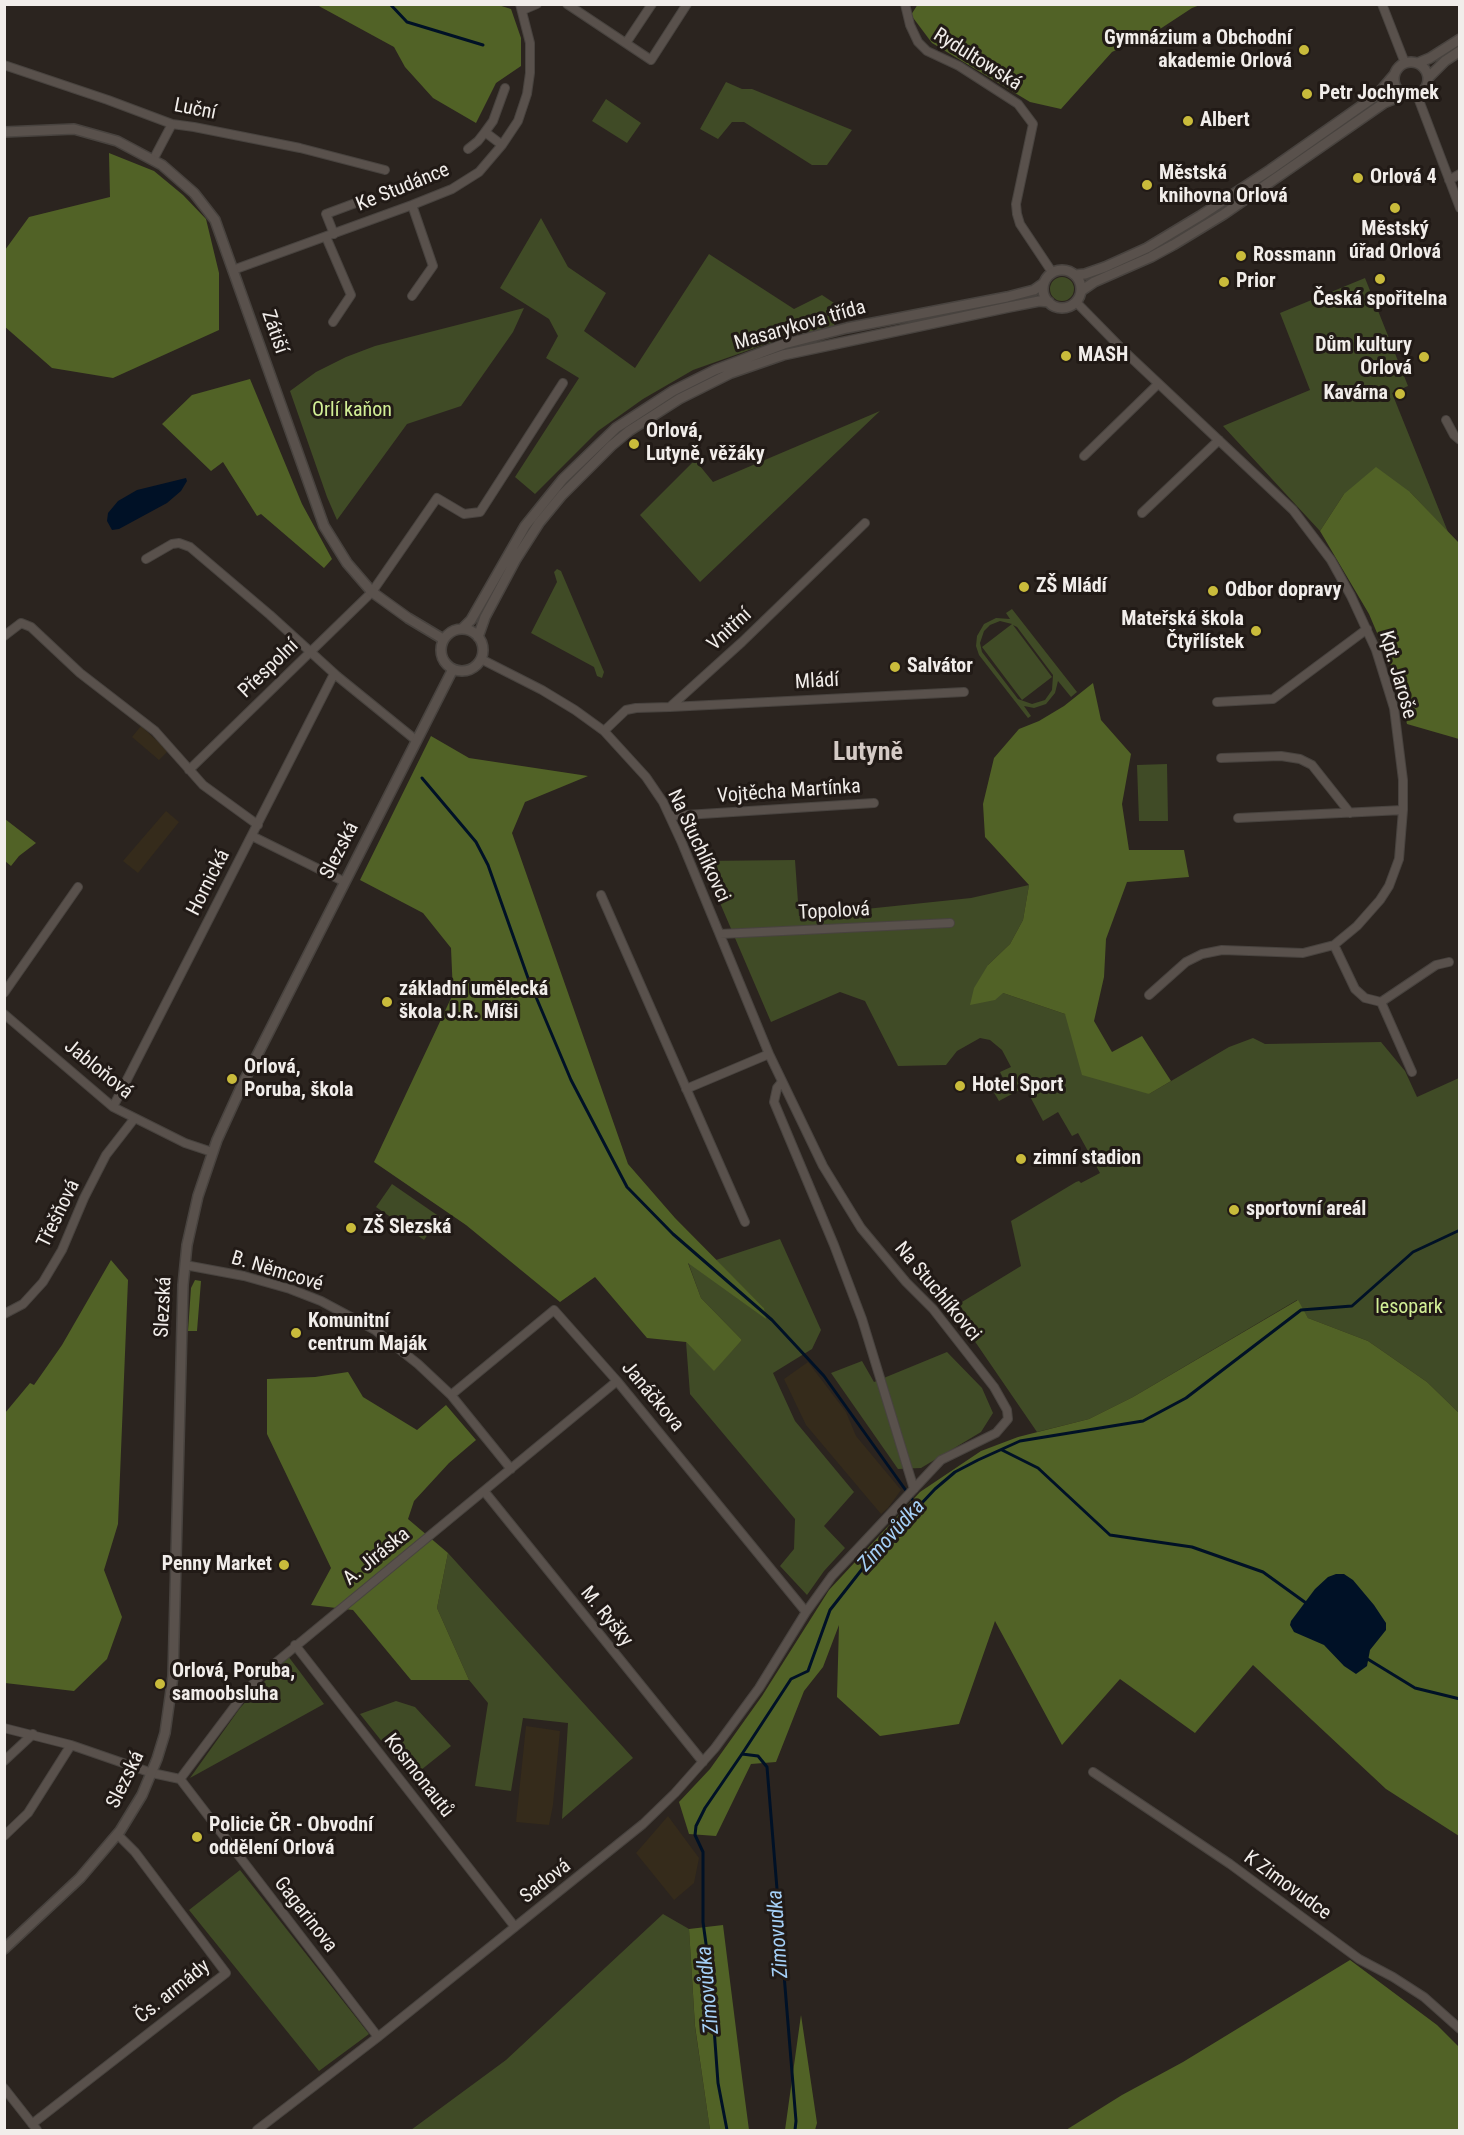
<!DOCTYPE html>
<meta charset="utf-8">
<style>
body{margin:0}
#map{position:relative;width:1464px;height:2135px;overflow:hidden;background:#2b241f;font-family:"Roboto Condensed",sans-serif}
canvas{display:block}
.frame{position:absolute;inset:0;border:6px solid #f1edea;pointer-events:none}
</style>
<div id="map">
<canvas width="1464" height="2135"></canvas>
<div class="frame"></div>
</div>
<script>
const g = document.querySelector('canvas').getContext('2d');
g.lineJoin = 'round';
function paint(path, color) {
  g.fillStyle = color;
  g.fill(path, 'evenodd');
}
function poly(rows) {
  const path = new Path2D();
  for (const r of rows) {
    if (r.length === 3) {
      path.moveTo(r[0] + r[2], r[1]);
      path.arc(r[0], r[1], r[2], 0, 2 * Math.PI);
      continue;
    }
    path.moveTo(r[0], r[1]);
    for (let i = 2; i < r.length; i += 2) path.lineTo(r[i], r[i + 1]);
  }
  return path;
}
function trace(path, color, width, dash) {
  g.strokeStyle = color;
  g.lineWidth = width;
  g.lineCap = dash ? 'butt' : 'round';
  g.setLineDash(dash || []);
  g.stroke(path);
}
function write(font, color, halo, rows, align = 'center') {
  g.font = font + ' "Roboto Condensed",sans-serif';
  g.lineWidth = 6;
  g.setLineDash([]);
  g.textBaseline = 'middle';
  g.strokeStyle = halo;
  g.fillStyle = color;
  for (const [text, x, y, turn = 0] of rows) {
    g.save();
    g.translate(x, y);
    g.rotate((+turn || 0) * Math.PI / 180);
    g.textAlign = isNaN(turn) ? turn : align;
    if (halo) g.strokeText(text, 0, 0);
    g.fillText(text, 0, 0);
    g.restore();
  }
}
const industrial = poly([
 [141,726,168,751,159,760,132,737],
 [166,811,179,822,138,873,123,861],
 [808,1362,846,1412,856,1436,901,1490,888,1508,881,1514,806,1425,784,1379],
 [526,1726,560,1731,553,1805,549,1825,516,1822],
 [668,1816,699,1858,694,1883,674,1900,636,1853]
]);
const green = poly([
 [726,82,742,89,752,89,852,130,827,165,812,165,744,122,732,122,718,139,700,129],
 [606,99,641,123,627,143,592,121],
 [541,218,568,267,606,293,584,331,635,368,709,254,794,309,822,295,834,303,837,314,834,326,769,343,693,370,643,399,598,431,535,494,515,477,579,378,546,358,558,336,549,319,500,288],
 [1062,289,12],
 [1365,278,1408,386,1392,393,1448,532,1410,492,1344,494,1320,531,1223,426,1310,390,1280,313],
 [524,308,513,332,461,406,407,424,337,520,327,497,290,391,316,372,346,357,375,346],
 [880,411,700,582,640,515,695,460,713,482],
 [557,569,561,571,604,672,602,678,597,676,594,667,531,633,557,582,554,572],
 [1012,609,1077,692,1071,697,1058,681,1055,693,1046,704,1034,708,1024,706,1031,716,1028,718,979,655,976,646,977,636,984,624,996,618,1010,619,1006,613],
 [1000,621,1012,624,982,647,1022,700,1052,677,1013,625,1017,627,1053,675,1052,690,1045,700,1032,704,1018,699,982,652,980,643,984,631,990,625],
 [1167,764,1168,821,1139,821,1137,765],
 [795,860,799,916,971,898,1029,885,1023,920,1010,944,988,965,1003,993,1065,1014,1149,1094,1229,1047,1253,1038,1265,1044,1381,1042,1405,1071,1417,1097,1459,1078,1459,1413,1427,1382,1368,1341,1308,1318,1297,1300,1133,1397,1089,1419,1037,1432,952,1308,1021,1266,1011,1221,1076,1182,1079,1181,1081,1183,1100,1173,1078,1133,1072,1136,1058,1112,1043,1121,1025,1087,999,1101,993,1091,1006,1084,1000,1072,1011,1067,1002,1050,990,1040,980,1038,957,1051,946,1065,898,1066,865,1001,840,992,771,1022,702,861],
 [392,1184,440,1217,424,1240,376,1207],
 [780,1239,821,1330,812,1349,773,1373,795,1421,854,1492,824,1526,845,1548,824,1571,807,1595,780,1566,794,1549,795,1519,690,1394,686,1342,714,1370,742,1340,701,1298,688,1262,764,1308,716,1260],
 [947,1352,982,1388,993,1413,981,1432,921,1468,898,1469,831,1373,862,1361,874,1382],
 [448,1553,633,1758,562,1819,568,1723,523,1718,511,1791,475,1786,488,1703,469,1680,437,1608],
 [288,1656,324,1704,190,1778,240,1708],
 [396,1701,415,1707,451,1746,411,1778,360,1714],
 [240,1870,369,2034,319,2071,189,1910],
 [663,1914,689,1929,695,2027,710,2130,411,2130,506,2060]
]);
const forest = poly([
 [495,4,511,9,521,38,521,66,496,83,476,123,433,98,405,67,394,47,317,5],
 [918,4,1200,5,1192,8,1160,29,1112,52,1061,109,1030,102,932,43,911,15],
 [109,153,154,171,183,195,206,219,219,273,219,330,113,378,52,368,4,326,5,250,29,217,110,197],
 [250,379,302,504,332,559,324,568,261,514,257,516,223,462,211,471,162,424,192,395],
 [1376,467,1410,492,1459,543,1459,739,1407,724,1394,673,1369,614,1320,531,1344,494],
 [1093,683,1101,720,1131,754,1122,804,1129,850,1184,850,1189,877,1127,882,1106,939,1104,977,1094,1021,1112,1052,1142,1036,1171,1081,1149,1094,1082,1075,1065,1014,1003,993,995,1000,970,1005,974,988,988,965,1010,944,1023,920,1029,885,985,837,983,804,994,758,1019,729,1039,721,1064,706],
 [431,736,469,758,588,776,525,802,512,833,628,1164,675,1218,764,1308,766,1319,688,1263,701,1298,742,1340,714,1371,686,1342,647,1338,595,1277,560,1302,466,1225,374,1162,453,994,451,948,423,913,360,880],
 [5,819,36,843,19,856,11,866,5,861],
 [111,1260,128,1280,118,1524,104,1570,122,1617,107,1659,74,1691,5,1683,5,1413,30,1383,34,1385,62,1345],
 [195,1280,201,1281,197,1331,188,1331,191,1288],
 [1298,1300,1308,1318,1368,1341,1427,1382,1459,1413,1459,1836,1386,1789,1253,1665,1195,1733,1120,1679,1062,1745,995,1621,959,1724,880,1736,837,1697,839,1625,823,1667,804,1691,776,1762,751,1764,716,1836,689,1834,679,1802,710,1769,762,1696,829,1590,920,1492,981,1451,1018,1437,1089,1419,1133,1397],
 [348,1372,363,1397,417,1430,446,1405,476,1440,449,1463,414,1501,408,1519,448,1553,437,1608,469,1680,411,1680,353,1610,311,1605,331,1568,267,1434,267,1379,315,1377],
 [723,1925,742,2077,749,2130,710,2130,695,2026,689,1929],
 [1350,1960,1437,2025,1459,2047,1459,2130,1066,2130,1122,2095,1183,2062],
 [801,2015,817,2123,815,2130,785,2130]
]);
const water = poly([
 [186,478,187,481,181,491,167,503,119,529,112,530,107,521,108,513,118,501,137,490],
 [1336,1574,1344,1574,1353,1580,1374,1605,1386,1623,1386,1630,1370,1650,1367,1666,1356,1674,1344,1666,1324,1645,1294,1632,1290,1625,1291,1621,1315,1589,1328,1577]
]);
const stream = poly([
 [390,4,407,22,483,45],
 [422,778,476,842,488,865,528,978,571,1080,627,1187,673,1234,772,1320,824,1376,917,1506],
 [1002,1450,1038,1468,1110,1535,1192,1547,1263,1572,1306,1603],
 [1366,1658,1415,1688,1460,1699],
 [742,1754,758,1756,767,1767,796,2121,795,2130],
 [727,2130,718,2083,710,1973,703,1922,703,1852,695,1835,696,1826,705,1808,742,1754,791,1679,808,1671,830,1610,874,1554,935,1489,955,1472,978,1460,1020,1441,1143,1421,1186,1398,1301,1310,1352,1306,1413,1252,1460,1230]
]);
const minor = poly([
 [567,4,651,60,687,4],
 [905,4,910,25,918,42,927,51,959,66,1018,104,1033,124,1016,204,1017,214,1020,224,1052,272],
 [1382,4,1405,63],
 [523,10,537,4],
 [626,43,652,4],
 [4,65,108,100,172,124,194,127,300,148,385,170],
 [1417,95,1460,208],
 [502,145,485,132,493,121,505,88],
 [468,149,478,141,485,132],
 [153,160,172,124],
 [1449,180,1460,174],
 [334,234,326,214,369,198],
 [326,237,351,295,333,322],
 [233,270,412,205,452,189,479,172,502,145,518,121,527,94,530,73,530,43,520,4],
 [412,296,433,266,412,205],
 [1076,302,1125,352,1293,510,1331,560,1351,596,1376,650,1394,708,1403,780,1403,810,1399,859,1389,886,1380,900,1357,926,1334,945,1303,953,1222,950,1202,954,1186,962,1149,995],
 [1446,420,1454,435,1460,440],
 [1084,456,1158,384],
 [1142,513,1219,440],
 [146,559,172,544,179,543,190,547,270,615,337,676,417,741],
 [4,636,21,623,31,627,80,673,155,731,203,785,258,825],
 [1217,702,1273,699,1367,629],
 [670,707,964,692],
 [604,731,626,710,636,708,670,707,742,642,865,523],
 [1221,758,1281,756,1300,759,1312,765,1350,813],
 [189,770,372,592,437,498,464,514,480,512,563,383],
 [670,816,874,803],
 [1238,818,1403,810],
 [252,836,345,882],
 [601,895,745,1222],
 [720,934,950,923],
 [1334,945,1355,989,1365,998,1381,1002,1436,965,1449,962],
 [4,993,78,887],
 [1381,1002,1412,1072],
 [4,1014,113,1107,185,1143,212,1152],
 [782,1082,777,1088,774,1102,834,1245,862,1319,914,1489],
 [686,1089,769,1054],
 [113,1107,334,674],
 [185,1265,244,1276,290,1289,321,1301,375,1330,418,1364,451,1395,511,1469],
 [4,1314,23,1304,43,1282,62,1250,84,1198,106,1155,134,1119],
 [451,1395,554,1310,617,1381,806,1612],
 [484,1491,703,1762],
 [295,1645,515,1927],
 [4,1728,71,1745,152,1773,180,1779,378,2037],
 [4,1761,33,1734],
 [1093,1772,1230,1864,1359,1959,1393,1977,1424,1997,1460,2029],
 [180,1779,244,1694,262,1674,617,1381],
 [4,1836,28,1813,71,1745],
 [4,2088,37,2130],
 [32,2124,226,1973,135,1852,117,1834],
 [257,2130,378,2037,643,1824,675,1793,715,1748,759,1688,806,1612,832,1576,941,1460,996,1433,1008,1419,1007,1410,994,1387,933,1309,906,1282,861,1228,823,1166,769,1054,682,843,663,802,646,777,604,731,575,710,542,690,481,659]
]);
const tertiary = poly([
 [1411,79,17],
 [1418,63,1430,58,1460,39],
 [1428,78,1445,61,1460,51],
 [4,132,74,129,117,141,162,165,194,193,215,220,324,526,347,563,372,592,408,618,443,639],
 [1062,289,19],
 [1075,275,1085,274,1105,267,1147,248,1200,216,1270,170,1377,95,1394,75],
 [1081,291,1094,282,1151,257,1173,245,1224,214,1384,103,1404,95],
 [463,628,471,620,525,526,563,479,616,428,673,391,715,370,784,344,847,328,1007,297,1034,290,1044,283],
 [462,650,21],
 [478,637,485,617,516,559,539,523,562,495,611,446,629,431,679,399,731,373,783,355,1009,307,1039,301,1049,302],
 [4,1949,80,1878,120,1831,142,1795,157,1759,165,1733,173,1676,183,1285,187,1245,198,1196,217,1140,243,1083,453,669]
]);
const markers = [
 [1304,50,6,"#c9bb3b"],
 [1307,94,6,"#c9bb3b"],
 [1188,121,6,"#c9bb3b"],
 [1358,178,6,"#c9bb3b"],
 [1147,185,6,"#c9bb3b"],
 [1395,208,6,"#c9bb3b"],
 [1241,256,6,"#c9bb3b"],
 [1380,279,6,"#c9bb3b"],
 [1224,282,6,"#c9bb3b"],
 [1066,356,6,"#c9bb3b"],
 [1424,357,6,"#c9bb3b"],
 [1400,394,6,"#c9bb3b"],
 [634,444,6,"#c9bb3b"],
 [1024,587,6,"#c9bb3b"],
 [1213,591,6,"#c9bb3b"],
 [1256,631,6,"#c9bb3b"],
 [895,667,6,"#c9bb3b"],
 [387,1002,6,"#c9bb3b"],
 [232,1079,6,"#c9bb3b"],
 [960,1086,6,"#c9bb3b"],
 [1021,1159,6,"#c9bb3b"],
 [1234,1210,6,"#c9bb3b"],
 [351,1228,6,"#c9bb3b"],
 [296,1333,6,"#c9bb3b"],
 [284,1565,6,"#c9bb3b"],
 [160,1684,6,"#c9bb3b"],
 [197,1837,6,"#c9bb3b"]
];
const poiNames = [
 ["Gymnázium a Obchodní",1292,39,"right"],
 ["akademie Orlová",1292,62,"right"],
 ["Petr Jochymek",1319,94],
 ["Albert",1200,121],
 ["Městská",1159,174],
 ["knihovna Orlová",1159,197],
 ["Orlová 4",1370,178],
 ["Městský",1395,230,"center"],
 ["úřad Orlová",1395,253,"center"],
 ["Rossmann",1253,256],
 ["Prior",1236,282],
 ["Česká spořitelna",1380,300,"center"],
 ["Dům kultury",1412,346,"right"],
 ["Orlová",1412,369,"right"],
 ["MASH",1078,356],
 ["Kavárna",1388,394,"right"],
 ["Orlová,",646,432],
 ["Lutyně, věžáky",646,455],
 ["ZŠ Mládí",1036,587],
 ["Odbor dopravy",1225,591],
 ["Mateřská škola",1244,620,"right"],
 ["Čtyřlístek",1244,643,"right"],
 ["Salvátor",907,667],
 ["základní umělecká",399,990],
 ["škola J.R. Míši",399,1013],
 ["Orlová,",244,1068],
 ["Poruba, škola",244,1091],
 ["Hotel Sport",972,1086],
 ["zimní stadion",1033,1159],
 ["sportovní areál",1246,1210],
 ["ZŠ Slezská",363,1228],
 ["Komunitní",308,1322],
 ["centrum Maják",308,1345],
 ["Penny Market",272,1565,"right"],
 ["Orlová, Poruba,",172,1672],
 ["samoobsluha",172,1695],
 ["Policie ČR - Obvodní",209,1826],
 ["oddělení Orlová",209,1849]
];
const streetNames = [
 ["Rydultowská",977,60,32],
 ["Luční",195,110,11],
 ["Ke Studánce",403,188,-22],
 ["Masarykova třída",800,326,-16],
 ["Zátiší",274,332,71],
 ["Vnitřní",730,630,-43],
 ["Přespolní",269,669,-44],
 ["Kpt. Jaroše",1397,675,74],
 ["Mládí",817,682,-3],
 ["Vojtěcha Martínka",789,792,-4],
 ["Na Stuchlíkovci",698,846,65],
 ["Slezská",340,851,-63],
 ["Hornická",209,883,-63],
 ["Topolová",834,912,-3],
 ["Jabloňová",98,1070,39],
 ["Třešňová",59,1214,-64],
 ["B. Němcové",277,1272,17],
 ["Na Stuchlíkovci",937,1292,50],
 ["Slezská",164,1307,-87],
 ["Janáčkova",652,1397,50],
 ["A. Jiráska",377,1557,-39],
 ["M. Ryšky",606,1617,51],
 ["Kosmonautů",418,1776,52],
 ["Slezská",126,1780,-64],
 ["Sadová",546,1882,-38],
 ["K Zimovudce",1287,1886,36],
 ["Gagarinova",305,1915,52],
 ["Čs. armády",173,1992,-39]
];
const parkNames = [
 ["Orlí kaňon",352,411],
 ["lesopark",1409,1308]
];
const waterNames = [
 ["Zimovůdka",892,1536,-48],
 ["Zimovudka",779,1934,-94],
 ["Zimovůdka",709,1990,-95]
];
const districtNames = [
 ["Lutyně",868,753]
];
paint(industrial, '#352b1b');
paint(green, '#404b26');
paint(forest, '#516226');
paint(water, '#001126');
trace(stream, '#001126', 3);
trace(minor, '#48433f', 10);
trace(tertiary, '#48433f', 12);
trace(minor, '#59514c', 8);
trace(tertiary, '#59514c', 9);
for (const [x, y, r, color] of markers) {
  const dot = new Path2D();
  dot.arc(x, y, r, 0, 2 * Math.PI);
  g.fillStyle = color;
  g.fill(dot);
  trace(dot, '#211a16', 2);
}
write('bold 20px', '#f1edea', '#211a16', poiNames, 'left');
write('20px', '#f1edea', '#211a16', streetNames);
write('20px', '#d2ef96', '#211a16', parkNames);
write('italic 21px', '#a5d0f7', '#211a16', waterNames);
write('bold 26px', '#d4cac5', '#211a16', districtNames);
</script>
